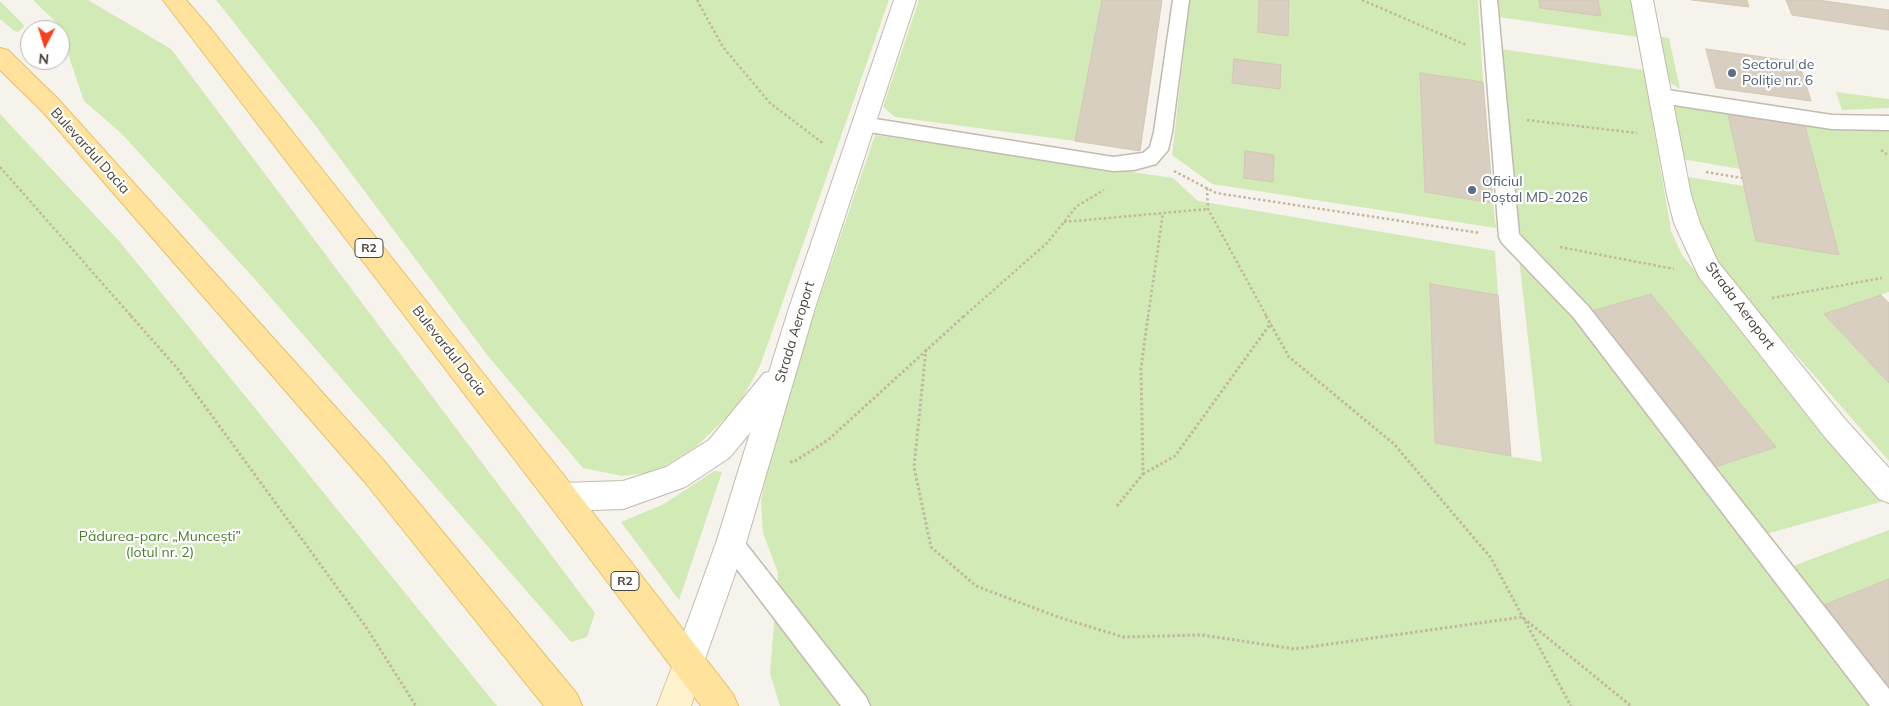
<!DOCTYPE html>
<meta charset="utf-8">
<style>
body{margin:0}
#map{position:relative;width:1889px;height:706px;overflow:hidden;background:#f6f3ec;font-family:Mulish,sans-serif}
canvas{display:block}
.north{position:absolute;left:20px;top:20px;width:50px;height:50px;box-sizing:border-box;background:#fff;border:1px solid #b7b4b0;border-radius:50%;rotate:185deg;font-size:14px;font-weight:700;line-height:20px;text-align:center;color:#4b4439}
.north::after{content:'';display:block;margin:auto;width:18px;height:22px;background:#fc3f1d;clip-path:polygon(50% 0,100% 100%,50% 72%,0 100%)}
</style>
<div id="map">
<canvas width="1889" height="706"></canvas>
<div class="north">N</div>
</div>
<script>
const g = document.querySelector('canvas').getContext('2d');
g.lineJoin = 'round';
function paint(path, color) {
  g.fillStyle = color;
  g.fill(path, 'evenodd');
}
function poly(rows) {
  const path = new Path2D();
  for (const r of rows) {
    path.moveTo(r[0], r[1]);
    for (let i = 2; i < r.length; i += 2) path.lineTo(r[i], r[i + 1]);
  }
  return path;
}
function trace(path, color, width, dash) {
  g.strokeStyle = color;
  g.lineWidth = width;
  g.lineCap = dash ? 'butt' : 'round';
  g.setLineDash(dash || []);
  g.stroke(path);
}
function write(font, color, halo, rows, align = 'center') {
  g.font = font + ' Mulish,sans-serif';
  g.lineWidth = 4.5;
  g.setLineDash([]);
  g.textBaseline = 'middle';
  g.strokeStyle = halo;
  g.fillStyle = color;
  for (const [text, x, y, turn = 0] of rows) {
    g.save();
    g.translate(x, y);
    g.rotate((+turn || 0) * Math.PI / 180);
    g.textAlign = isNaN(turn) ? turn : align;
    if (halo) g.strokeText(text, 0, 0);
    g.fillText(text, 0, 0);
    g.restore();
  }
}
const green = poly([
 [33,0,88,0,171,49,595,613,587,637,571,642,252,276,122,134,84,101,58,24],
 [216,0,889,0,760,366,738,406,696,447,655,472,622,476,583,468,488,356,318,129],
 [919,0,1102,0,1075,141,895,117,883,107],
 [1190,0,1478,0,1483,82,1420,73,1425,192,1493,203,1496,228,1212,184,1172,155],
 [1497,0,1631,0,1638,37,1499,17],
 [0,1,23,24,24,27,18,32,13,30,0,19],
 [1657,36,1669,38,1680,89,1666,80],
 [1501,49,1644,70,1671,231,1682,255,1884,501,1766,534,1712,468,1776,447,1651,294,1592,311,1540,260,1520,232],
 [1836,92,1889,99,1889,108,1842,110],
 [1673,105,1728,114,1740,169,1682,159],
 [0,114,120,242,497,706,0,706],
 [1805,126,1889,129,1889,292,1824,314,1889,383,1889,461,1725,274,1699,231,1688,177,1744,186,1756,241,1839,255],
 [875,135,1173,178,1198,201,1495,251,1498,295,1430,284,1435,443,1542,462,1519,258,1572,316,1870,706,780,706,770,673,778,573,763,533,761,500,779,417],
 [714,471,722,472,679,600,621,522,664,504],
 [1889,530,1889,579,1824,605,1793,566]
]);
const building = poly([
 [1102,0,1162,0,1140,151,1075,141,1102,0],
 [1259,0,1289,0,1288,36,1258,32,1259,0],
 [1539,0,1598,0,1601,16,1540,8,1539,0],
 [1692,0,1747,0,1749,7,1692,0],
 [1786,0,1818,0,1889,10,1889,30,1792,15,1786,0],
 [1706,49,1799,62,1811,101,1716,88,1706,49],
 [1234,59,1281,65,1280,89,1232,83,1234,59],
 [1420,73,1483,82,1493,203,1425,192,1420,73],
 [1728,114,1805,126,1839,255,1756,241,1728,114],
 [1245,151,1274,155,1273,182,1244,178,1245,151],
 [1430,284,1498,295,1511,456,1435,443,1430,284],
 [1651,294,1776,447,1712,468,1592,311,1651,294],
 [1881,295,1889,303,1889,383,1824,314,1881,295],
 [1889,579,1889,687,1824,605,1889,579]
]);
const pathFar1 = poly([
 [697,0,723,47,770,103,824,144],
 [1362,0,1466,45],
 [1527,120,1637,133],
 [1881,150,1889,156],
 [0,167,132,317],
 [1174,171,1216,193,1480,233],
 [1706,172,1742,178],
 [1207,188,1208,209,1267,317],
 [1064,222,1208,209],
 [1560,247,1674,269],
 [1772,298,1882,278],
 [963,317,1047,243,1077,206,1104,190],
 [1148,317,1163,213]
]);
const path = poly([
 [131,316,177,368,366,627,416,706],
 [1266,316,1289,357,1394,444,1491,558,1571,706],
 [926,349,914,467,931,547,976,586,1058,617,1123,637,1202,635,1295,649,1522,617,1631,706],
 [790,462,795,461,828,440,964,316],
 [1143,474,1175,456,1271,323],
 [1117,506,1143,474,1141,368,1148,316]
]);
const lane = poly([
 [1173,0,1189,0,1172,132,1168,150,1156,164,1134,170,1113,171,863,131,856,129,854,124,856,119,863,117,1113,157,1143,153,1150,147,1154,132,1173,0],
 [1481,0,1497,0,1519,234,1588,306,1889,689,1889,706,1870,706,1574,318,1502,243,1499,237,1481,0],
 [1661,89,1832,115,1889,116,1889,130,1832,129,1661,103,1655,101,1652,96,1655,91,1661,89],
 [731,532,739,535,866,697,870,706,841,706,723,551,719,543,723,535,731,532]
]);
const street = poly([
 [894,0,916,0,815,308,746,543,699,676,688,681,677,676,672,665,716,543,750,433,729,458,685,487,623,509,562,511,551,507,547,497,551,487,562,483,623,481,666,467,709,440,764,373,769,372,789,308,894,0],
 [1631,0,1653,0,1691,195,1700,223,1718,262,1844,418,1889,468,1889,503,1879,499,1824,436,1699,277,1674,223,1667,195,1631,0]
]);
const secondary = poly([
 [688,649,699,654,704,665,691,706,657,706,677,654,688,649]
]);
const primary = poly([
 [163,0,186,0,211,29,573,487,733,694,738,706,701,706,551,507,163,0],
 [0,48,8,50,58,99,384,461,577,694,582,706,544,706,364,481,42,111,0,70,0,48]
]);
const markers = [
 [1732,73,5,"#5c6f8a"],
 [1472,190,5,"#5c6f8a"]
];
const shields = [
 [369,248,28],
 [625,581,28]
];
const shieldNames = [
 ["R2",369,248],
 ["R2",625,581]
];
const serviceNames = [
 ["Sectorul de",1742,65],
 ["Poliție nr. 6",1742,81],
 ["Oficiul",1482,182],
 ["Poștal MD-2026",1482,198]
];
const streetNames = [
 ["Bulevardul Dacia",90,151,48],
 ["Strada Aeroport",1740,306,53],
 ["Strada Aeroport",795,332,-73],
 ["Bulevardul Dacia",449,351,52]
];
const parkNames = [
 ["Pădurea-parc „Muncești”",160,537],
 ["(lotul nr. 2)",160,553]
];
paint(green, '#d2eab5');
paint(building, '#d8cfc1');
trace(building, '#d3c7b4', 1);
trace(lane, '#c2bbae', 3);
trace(street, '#c2bbae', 2);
trace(secondary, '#d6c79b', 2);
trace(primary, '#e6c16a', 2);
trace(pathFar1, '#c4b79f', 2.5, [2.5, 2.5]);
trace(path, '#c4b79f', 3, [2.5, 2.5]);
paint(lane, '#fff');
paint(street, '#fff');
paint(secondary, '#fff3cd');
paint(primary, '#ffe39c');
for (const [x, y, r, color] of markers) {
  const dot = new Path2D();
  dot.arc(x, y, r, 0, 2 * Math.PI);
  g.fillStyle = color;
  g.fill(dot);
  trace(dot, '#fff', 2);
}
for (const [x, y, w] of shields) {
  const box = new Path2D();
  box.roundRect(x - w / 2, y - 9.5, w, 19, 4);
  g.fillStyle = '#fff';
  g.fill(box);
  trace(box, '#4b4439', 1);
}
write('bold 12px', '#4b4439', null, shieldNames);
write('14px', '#4e5e75', '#fff', serviceNames, 'left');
write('14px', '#4b4439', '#fff', streetNames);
write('14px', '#4a7f2a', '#fff', parkNames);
</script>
